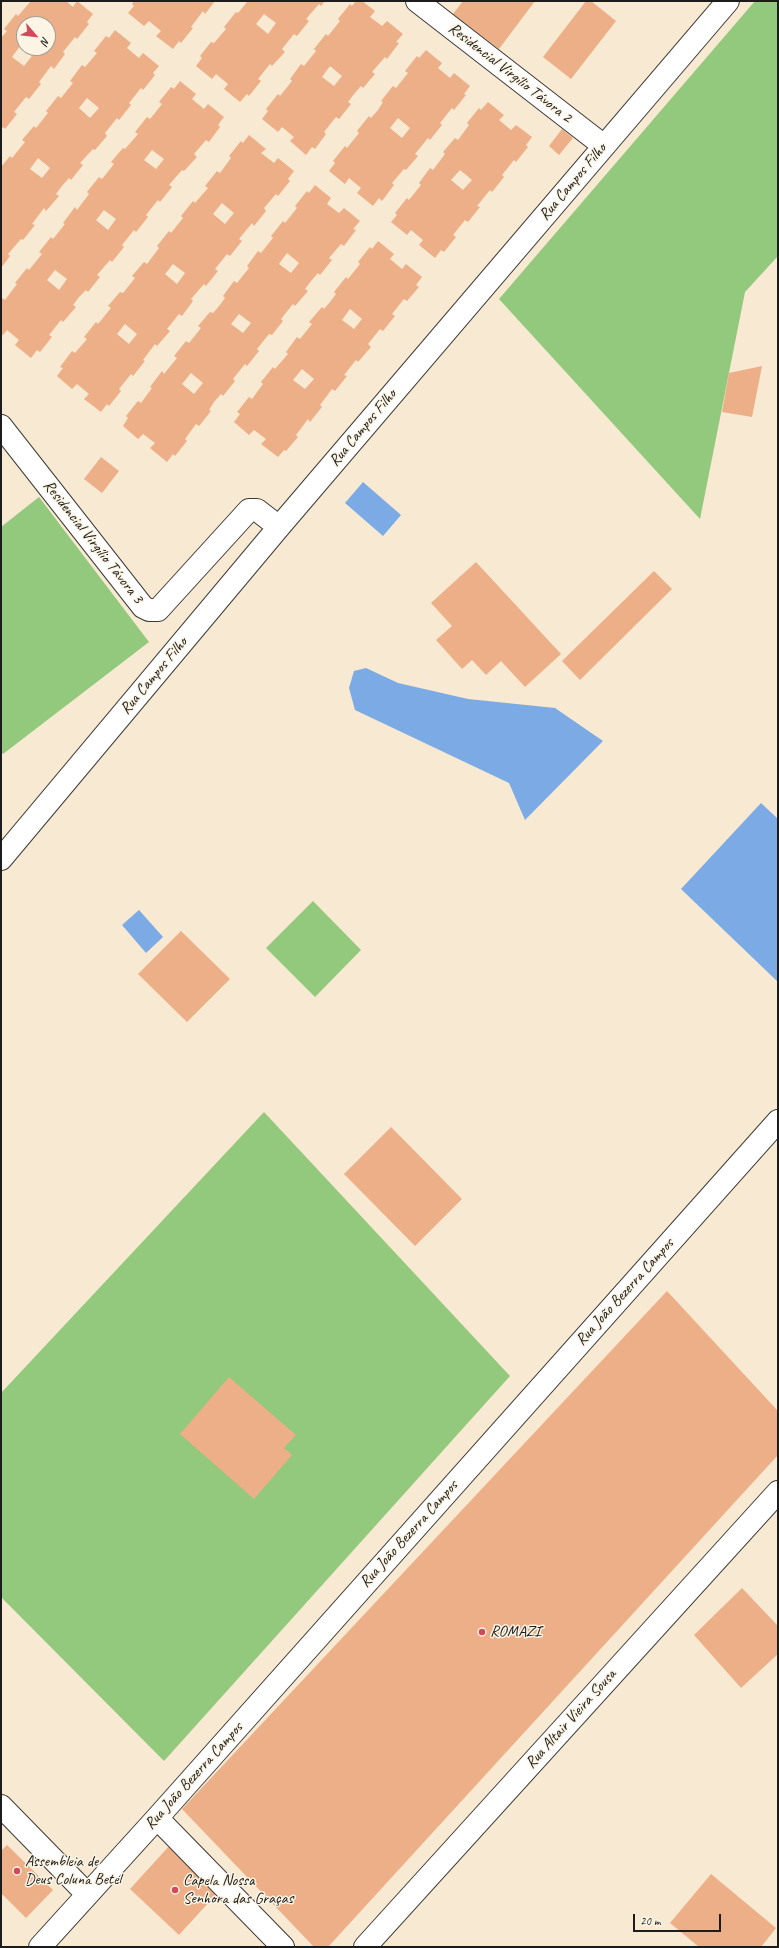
<!DOCTYPE html>
<meta charset="utf-8">
<style>
body{margin:0}
#map{position:relative;width:779px;height:1948px;overflow:hidden;background:#f7e9d2;font-family:Caveat,sans-serif}
canvas{display:block}
.frame{position:absolute;inset:0;border:2px solid #1c1c1c;pointer-events:none}
.north{position:absolute;left:16px;top:16px;width:40px;height:40px;box-sizing:border-box;background:#fcf5e5;border:1px solid #a29e95;border-radius:50%;rotate:118deg;font-size:11px;font-weight:700;line-height:16px;text-align:center;color:#1c1c1c}
.north::after{content:'';display:block;margin:auto;width:14px;height:18px;background:#d1495b;clip-path:polygon(50% 0,100% 100%,50% 72%,0 100%)}
.scale{position:absolute;left:633px;top:1914px;width:88px;height:18px;box-sizing:border-box;border:2px solid #1c1c1c;border-top:0;padding-left:5px;font-size:12px;line-height:14px;white-space:nowrap;color:#1c1c1c;-webkit-text-stroke:3px #fcf5e5;paint-order:stroke}
</style>
<div id="map">
<canvas width="779" height="1948"></canvas>
<div class="frame"></div>
<div class="north">N</div>
<div class="scale">20 m</div>
</div>
<script>
const g = document.querySelector('canvas').getContext('2d');
g.lineJoin = 'round';
function paint(path, color) {
  g.fillStyle = color;
  g.fill(path, 'evenodd');
}
function poly(rows) {
  const path = new Path2D();
  for (const r of rows) {
    path.moveTo(r[0], r[1]);
    for (let i = 2; i < r.length; i += 2) path.lineTo(r[i], r[i + 1]);
  }
  return path;
}
function trace(path, color, width, dash) {
  g.strokeStyle = color;
  g.lineWidth = width;
  g.lineCap = dash ? 'butt' : 'round';
  g.setLineDash(dash || []);
  g.stroke(path);
}
function write(font, color, halo, rows, align = 'center') {
  g.font = font + ' Caveat,sans-serif';
  g.lineWidth = 3;
  g.setLineDash([]);
  g.textBaseline = 'middle';
  g.strokeStyle = halo;
  g.fillStyle = color;
  for (const [text, x, y, turn = 0] of rows) {
    g.save();
    g.translate(x, y);
    g.rotate((+turn || 0) * Math.PI / 180);
    g.textAlign = isNaN(turn) ? turn : align;
    if (halo) g.strokeText(text, 0, 0);
    g.fillText(text, 0, 0);
    g.restore();
  }
}
const green = poly([
 [755,1,778,1,778,256,745,292,700,519,499,299],
 [39,497,149,642,3,754,1,751,1,527],
 [313,901,361,950,315,997,266,948],
 [264,1112,510,1376,164,1761,1,1597,1,1393]
]);
const water = poly([
 [363,482,401,515,383,536,345,503],
 [366,668,398,683,468,699,555,708,603,741,525,820,509,783,355,710,349,688,354,671],
 [761,803,778,819,778,982,681,889],
 [139,910,163,937,146,953,122,925]
]);
const building = poly([
 [31,1,66,1,73,7,77,1,93,14,87,22,89,24,77,39,75,37,63,52,65,54,54,69,51,66,39,82,41,84,29,99,26,97,14,112,17,114,5,129,3,127,1,129,1,38,7,31,4,29,16,14,18,16],
 [24,24,48,24,48,48,24,48],
 [20,46,32,56,24,66,12,57],
 [134,1,215,1,205,14,203,11,191,27,193,28,181,43,179,41,173,49,156,36,161,31,149,21,144,26,128,13,134,6,132,4],
 [248,1,325,1,321,6,319,4,306,19,309,21,297,36,294,34,282,49,285,52,272,66,270,64,258,79,261,81,249,96,247,94,240,102,224,89,228,84,216,74,212,79,196,66,202,58,200,56,211,42,214,43,226,29,224,27,236,12,238,13],
 [264,14,276,23,268,34,256,24],
 [356,1,362,1,375,11,370,17,382,26,387,21,403,34,396,42,399,43,387,59,385,57,372,72,375,74,363,88,361,86,354,94,348,102,351,104,339,119,336,117,324,132,326,134,315,149,312,147,306,155,290,141,294,137,282,127,278,132,262,119,268,111,266,109,278,94,280,96,292,81,290,79,301,64,304,66,316,51,314,49,326,34,328,36,340,21,338,19,350,4,352,6],
 [330,66,342,76,334,86,322,77],
 [463,1,535,1,499,49,453,14],
 [586,1,591,1,616,21,571,79,543,57],
 [115,30,131,43,127,48,139,58,143,53,159,66,153,73,155,75,143,90,141,88,129,103,131,105,119,120,117,118,105,133,107,136,95,150,93,149,80,163,83,165,71,180,69,178,62,186,56,194,59,196,46,211,44,208,32,224,35,225,23,240,21,239,8,254,10,256,1,268,1,167,10,156,12,158,25,142,22,140,34,126,36,128,48,113,46,111,58,96,61,98,73,83,70,81,82,65,85,67,97,53,94,51,106,36,109,38],
 [87,98,99,108,90,118,79,108],
 [38,158,50,168,42,178,30,169],
 [426,50,442,63,438,68,450,78,454,73,470,86,464,94,466,95,454,110,452,108,440,123,442,125,430,140,428,138,415,154,418,156,406,170,404,169,392,183,394,185,382,201,379,198,373,206,357,193,361,188,349,178,345,184,329,171,335,163,333,161,345,146,347,148,359,133,357,131,369,116,371,118,378,110,383,102,381,101,393,86,396,88,408,73,405,71,417,56,419,58],
 [398,118,410,128,402,138,390,128],
 [180,81,196,94,192,99,204,109,208,104,224,117,218,125,220,127,209,142,206,140,194,154,197,157,184,171,182,170,169,185,172,187,160,202,158,200,146,215,148,217,136,232,134,230,122,245,124,247,112,262,110,260,97,275,100,277,88,292,86,290,79,297,73,305,76,307,63,322,61,320,49,335,52,337,40,352,37,350,31,358,15,345,19,340,7,330,3,335,1,334,1,299,2,298,5,300,17,284,15,283,27,268,29,270,42,254,39,252,51,237,53,239,65,224,63,223,75,207,77,210,89,194,87,192,99,177,102,179,114,164,111,162,123,148,125,149,138,134,135,132,147,117,150,119,162,104,159,102,171,87,174,89],
 [152,150,164,159,156,169,144,160],
 [104,210,116,219,108,230,96,220],
 [55,270,67,279,59,290,47,280],
 [488,102,504,115,499,120,511,130,516,125,532,137,526,145,528,147,516,162,514,160,502,175,504,177,492,192,490,190,477,206,480,207,468,222,465,220,453,235,456,237,444,252,441,250,435,258,419,245,423,240,411,230,407,235,391,222,397,215,395,213,407,198,409,200,421,185,419,183,430,168,433,170,445,154,443,152,455,138,458,140,469,125,467,123,479,108,481,110],
 [460,170,472,180,463,190,451,180],
 [562,129,573,138,559,155,549,146],
 [249,135,266,149,261,153,274,163,278,158,294,171,288,179,290,181,278,196,276,194,264,208,266,211,254,226,252,223,239,239,242,241,230,256,227,254,215,269,218,271,206,286,204,284,191,299,193,301,182,316,179,314,167,329,170,331,157,346,155,344,143,360,145,361,133,376,131,374,119,389,121,391,109,406,107,404,101,412,84,399,89,394,77,384,72,389,57,376,63,368,60,367,72,351,75,353,87,339,84,337,96,322,98,324,111,308,108,306,120,292,123,293,135,278,132,276,144,262,147,264,159,248,157,246,169,231,171,233,183,218,181,216,193,201,195,203,208,188,205,186,217,171,220,173,231,158,229,156,241,141,243,143],
 [222,203,234,213,225,224,213,214],
 [173,264,185,273,177,284,165,274],
 [125,324,137,334,129,344,117,334],
 [315,185,331,198,327,204,339,213,344,208,360,221,353,229,356,230,344,246,341,244,329,258,332,260,320,275,318,273,311,281,305,289,308,291,295,306,293,304,281,319,283,321,272,335,269,334,257,349,259,351,247,366,245,364,233,379,235,381,223,396,221,394,214,402,209,410,211,411,199,426,196,424,185,439,187,441,175,456,173,454,167,462,150,448,155,443,143,434,138,439,123,426,128,418,126,416,138,401,141,403,152,388,150,387,162,371,164,374,177,358,174,356,186,341,189,343,201,328,198,326,210,312,213,313,219,306,225,298,223,296,234,281,237,283,249,268,247,266,258,251,261,253,273,238,271,236,283,221,285,223,297,208,295,206,307,191,309,193],
 [287,253,299,263,291,273,279,264],
 [239,314,251,323,243,333,231,324],
 [191,373,203,383,194,394,182,384],
 [378,241,394,254,390,259,402,269,406,264,422,277,416,285,419,287,407,301,404,299,392,314,395,316,383,331,380,329,368,344,371,347,358,362,356,360,344,375,347,376,335,391,332,389,320,405,322,407,310,422,308,419,296,435,298,437,286,451,284,450,278,457,261,444,266,439,254,430,249,435,234,422,240,414,237,412,249,397,252,399,263,384,261,382,273,367,275,369,288,354,286,352,297,337,300,339,312,324,309,322,322,307,324,309,330,302,336,294,334,292,346,277,348,279,360,264,358,262,370,247,372,249],
 [350,309,362,319,354,329,342,320],
 [302,369,314,379,305,389,293,380],
 [762,366,752,417,722,412,729,373],
 [101,457,119,471,102,493,84,479],
 [476,562,561,654,525,687,501,661,486,675,472,660,462,669,436,640,452,626,431,603],
 [654,571,672,589,580,680,562,661],
 [181,931,230,979,187,1022,138,974],
 [391,1127,462,1199,415,1246,344,1174],
 [667,1291,778,1411,778,1455,328,1947,314,1947,182,1809],
 [229,1377,296,1435,284,1448,292,1455,254,1499,180,1434],
 [742,1588,778,1626,778,1654,741,1688,694,1635],
 [171,1844,220,1890,179,1935,130,1889],
 [7,1845,53,1890,26,1918,1,1893,1,1851],
 [711,1874,776,1928,761,1947,699,1947,670,1923]
]);
const street = poly([
 [417,1,604,146],
 [1,426,143,607,149,610,158,610,249,510,257,510,279,527],
 [1,859,279,527,728,1],
 [1,1806,87,1894],
 [157,1818,283,1947],
 [40,1947,157,1818,778,1121],
 [365,1947,778,1492]
]);
const markers = [
 [482,1632,4,"#d1495b"],
 [17,1871,4,"#d1495b"],
 [175,1890,4,"#d1495b"]
];
const streetNames = [
 ["Residencial Virgílio Távora 2",510,73,38],
 ["Rua Campos Filho",573,182,-50],
 ["Rua Campos Filho",363,428,-50],
 ["Residencial Virgílio Távora 3",93,542,52],
 ["Rua Campos Filho",154,676,-50],
 ["Rua João Bezerra Campos",625,1292,-48],
 ["Rua João Bezerra Campos",409,1534,-48],
 ["Rua Altair Vieira Sousa",571,1719,-48],
 ["Rua João Bezerra Campos",194,1776,-48]
];
const poiNames = [
 ["ROMAZI",490,1632],
 ["Assembleia de",25,1862],
 ["Deus Coluna Betel",25,1880],
 ["Capela Nossa",183,1881],
 ["Senhora das Graças",183,1899]
];
paint(green, '#92c97c');
paint(water, '#7baae5');
paint(building, '#edaf87');
trace(street, '#3d3b37', 24);
trace(street, '#fff', 22);
for (const [x, y, r, color] of markers) {
  const dot = new Path2D();
  dot.arc(x, y, r, 0, 2 * Math.PI);
  g.fillStyle = color;
  g.fill(dot);
  trace(dot, '#fcf5e5', 1.5);
}
write('16px', '#1c1c1c', '#fcf5e5', streetNames);
write('16px', '#1c1c1c', '#fcf5e5', poiNames, 'left');
</script>
